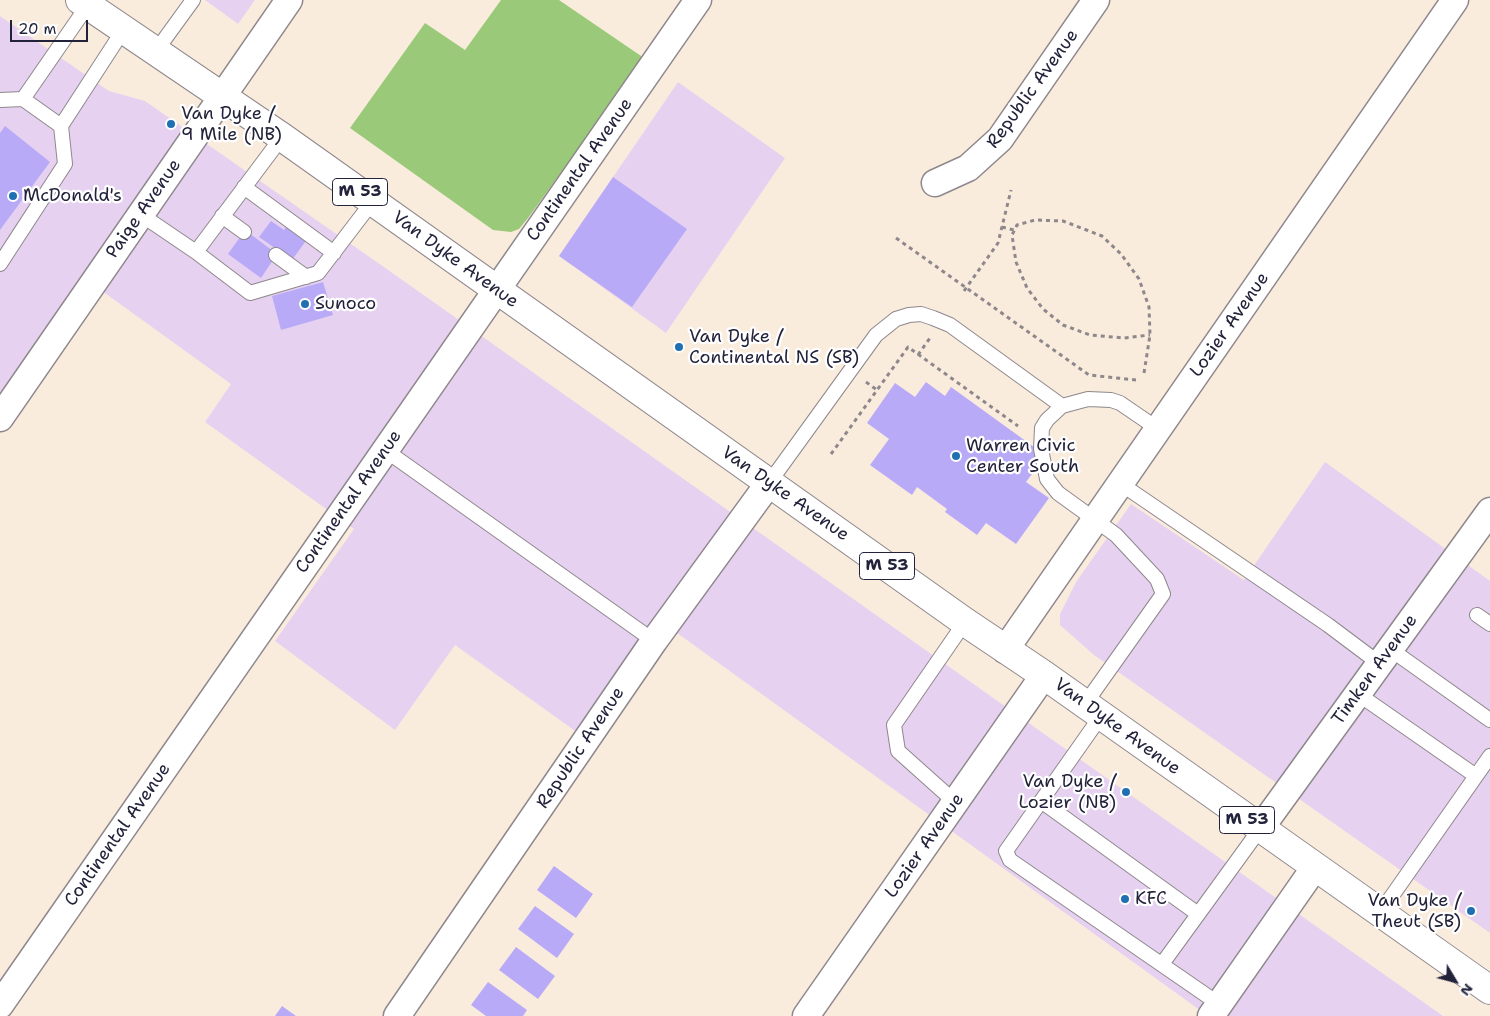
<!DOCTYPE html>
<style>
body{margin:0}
#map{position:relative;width:1490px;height:1016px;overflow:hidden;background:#faecdd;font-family:"Shantell Sans",sans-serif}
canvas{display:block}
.north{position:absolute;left:1430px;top:956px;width:50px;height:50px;-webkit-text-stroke:4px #fff;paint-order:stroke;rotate:127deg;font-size:14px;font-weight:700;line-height:20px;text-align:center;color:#22223b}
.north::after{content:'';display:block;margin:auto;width:18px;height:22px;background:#22223b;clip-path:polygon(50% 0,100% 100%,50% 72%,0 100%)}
.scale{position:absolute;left:10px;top:20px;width:78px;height:22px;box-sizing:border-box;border:2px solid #22223b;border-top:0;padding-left:6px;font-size:15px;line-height:18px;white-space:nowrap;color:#22223b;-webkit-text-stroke:4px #fff;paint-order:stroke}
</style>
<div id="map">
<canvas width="1490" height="1016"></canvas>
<div class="north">N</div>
<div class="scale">20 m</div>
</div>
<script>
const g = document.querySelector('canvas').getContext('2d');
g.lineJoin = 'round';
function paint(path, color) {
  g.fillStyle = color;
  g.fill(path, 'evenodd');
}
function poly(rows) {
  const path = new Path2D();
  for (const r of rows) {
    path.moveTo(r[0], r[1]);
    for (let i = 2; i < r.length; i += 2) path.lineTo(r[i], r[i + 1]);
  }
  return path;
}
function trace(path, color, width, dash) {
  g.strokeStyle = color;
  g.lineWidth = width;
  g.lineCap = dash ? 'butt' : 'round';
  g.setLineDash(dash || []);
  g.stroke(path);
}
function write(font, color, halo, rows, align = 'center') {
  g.font = font + ' "Shantell Sans",sans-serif';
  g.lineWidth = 4.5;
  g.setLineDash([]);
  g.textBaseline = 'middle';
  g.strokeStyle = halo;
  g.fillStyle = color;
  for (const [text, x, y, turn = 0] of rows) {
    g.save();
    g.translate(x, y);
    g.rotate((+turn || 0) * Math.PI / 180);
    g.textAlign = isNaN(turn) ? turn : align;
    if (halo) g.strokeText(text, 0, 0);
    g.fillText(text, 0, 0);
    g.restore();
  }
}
const built = poly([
 [205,0,255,0,238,24],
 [0,16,109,91,145,101,384,267,1443,1016,1208,1016,659,620,578,733,455,645,395,730,275,641,354,529,205,422,231,384,84,278,0,398],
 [678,82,785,158,666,333,559,256],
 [1325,462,1490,581,1490,933,1094,655,1060,625,1060,614,1076,582,1131,504,1244,580]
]);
const green = poly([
 [501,0,559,0,644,58,528,218,519,229,511,232,493,230,350,128,425,23,465,50]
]);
const building = poly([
 [5,126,50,162,0,230,0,133],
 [613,177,687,229,632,307,559,256],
 [271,221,284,230,288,224,308,238,292,260,259,237],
 [245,230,277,254,261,278,228,254],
 [323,282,333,315,281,330,272,296],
 [926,382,945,396,951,387,1034,447,1038,466,1026,482,1049,498,1016,544,986,523,977,535,945,512,947,509,917,487,912,495,870,465,889,439,867,423,895,383,915,397],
 [554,866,593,894,576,918,537,890],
 [535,906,574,934,557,958,518,929],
 [516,947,555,976,538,999,499,970],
 [488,982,527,1010,523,1016,486,1016,471,1005],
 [282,1006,296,1016,275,1016]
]);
const path = poly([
 [1002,227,1014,230],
 [896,238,1089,375,1136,380],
 [964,291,998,243,1011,190],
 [918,355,930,338],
 [1144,373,1150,335,1149,307,1139,279,1121,254,1102,236,1063,221,1035,220,1017,225,1012,235,1016,262,1027,288,1043,309,1063,325,1090,335,1124,338,1150,335],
 [866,382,877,390],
 [831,454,908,347,1018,426]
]);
const service = poly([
 [156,51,193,0],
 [23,99,88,5],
 [0,100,23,99,61,126],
 [282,137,196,252,250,293,318,273,373,201],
 [244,187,334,253],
 [140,214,196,252],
 [222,216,244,232],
 [276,255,306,277],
 [0,264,65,164,61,126,124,29],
 [1062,406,1047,420,1042,428,1041,449,1047,479,1058,493,1116,535,1157,579,1163,594,1085,704],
 [385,450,654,641],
 [769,483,876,335,896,319,909,315,921,314,933,318,950,325,1062,406,1088,399,1111,400,1120,403,1158,429],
 [1121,484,1328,625,1380,664],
 [1477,615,1490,624],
 [1390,649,1490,720],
 [1358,694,1476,776],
 [1101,716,1006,851,1010,860,1219,1004],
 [1041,801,1198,914],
 [955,802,898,751,894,725,965,622],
 [1380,913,1490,756],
 [1162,964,1260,829]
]);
const minor = poly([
 [935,183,968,168,1000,139,1096,0],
 [0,418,289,0],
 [1005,650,1455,0],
 [1260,829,1490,511],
 [0,1005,698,0],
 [397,1016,654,641,769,483],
 [806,1016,1044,675],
 [1211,1016,1315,867]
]);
const primary = poly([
 [80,0,282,137,965,622,1044,675,1490,990]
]);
const markers = [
 [171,124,5,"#1f6fb2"],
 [13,196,5,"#1f6fb2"],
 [305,304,5,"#1f6fb2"],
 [679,347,5,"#1f6fb2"],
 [956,456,5,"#1f6fb2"],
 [1126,792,5,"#1f6fb2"],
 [1125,899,5,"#1f6fb2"],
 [1471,911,5,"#1f6fb2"]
];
const shields = [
 [360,192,55],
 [887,566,55],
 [1247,820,55]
];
const shieldNames = [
 ["M 53",360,192],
 ["M 53",887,566],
 ["M 53",1247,820]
];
const streetNames = [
 ["Republic Avenue",1033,89,-54],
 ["Continental Avenue",580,170,-55],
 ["Paige Avenue",144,209,-55],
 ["Van Dyke Avenue",455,260,36],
 ["Lozier Avenue",1230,325,-55],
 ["Van Dyke Avenue",785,494,35],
 ["Continental Avenue",349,502,-55],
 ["Timken Avenue",1375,670,-54],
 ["Van Dyke Avenue",1117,727,36],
 ["Republic Avenue",581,748,-56],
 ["Continental Avenue",118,835,-55],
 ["Lozier Avenue",925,846,-55]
];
const poiNames = [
 ["Van Dyke /",181,114],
 ["9 Mile (NB)",181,135],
 ["McDonald's",23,196],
 ["Sunoco",315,304],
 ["Van Dyke /",689,337],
 ["Continental NS (SB)",689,358],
 ["Warren Civic",966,446],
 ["Center South",966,467],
 ["Van Dyke /",1116,782,"right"],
 ["Lozier (NB)",1116,803,"right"],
 ["KFC",1135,899],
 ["Van Dyke /",1461,901,"right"],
 ["Theut (SB)",1461,922,"right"]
];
paint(built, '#e6d2f0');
paint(green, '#9aca79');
paint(building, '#b9aaf7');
trace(service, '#8e878c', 16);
trace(minor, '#8e878c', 29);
trace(primary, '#8e878c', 30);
trace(path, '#8e878c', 3, [4, 4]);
trace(service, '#fff', 14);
trace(minor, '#fff', 26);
trace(primary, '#fff', 28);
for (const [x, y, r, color] of markers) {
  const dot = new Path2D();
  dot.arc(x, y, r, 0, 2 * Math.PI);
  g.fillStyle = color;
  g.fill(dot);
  trace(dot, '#fff', 2);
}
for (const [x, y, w] of shields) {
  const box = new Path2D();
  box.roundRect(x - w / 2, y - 13.5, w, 27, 4);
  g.fillStyle = '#fff';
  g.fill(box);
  trace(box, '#22223b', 1);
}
write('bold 16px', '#22223b', null, shieldNames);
write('18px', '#22223b', '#fff', streetNames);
write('18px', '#22223b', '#fff', poiNames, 'left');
</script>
